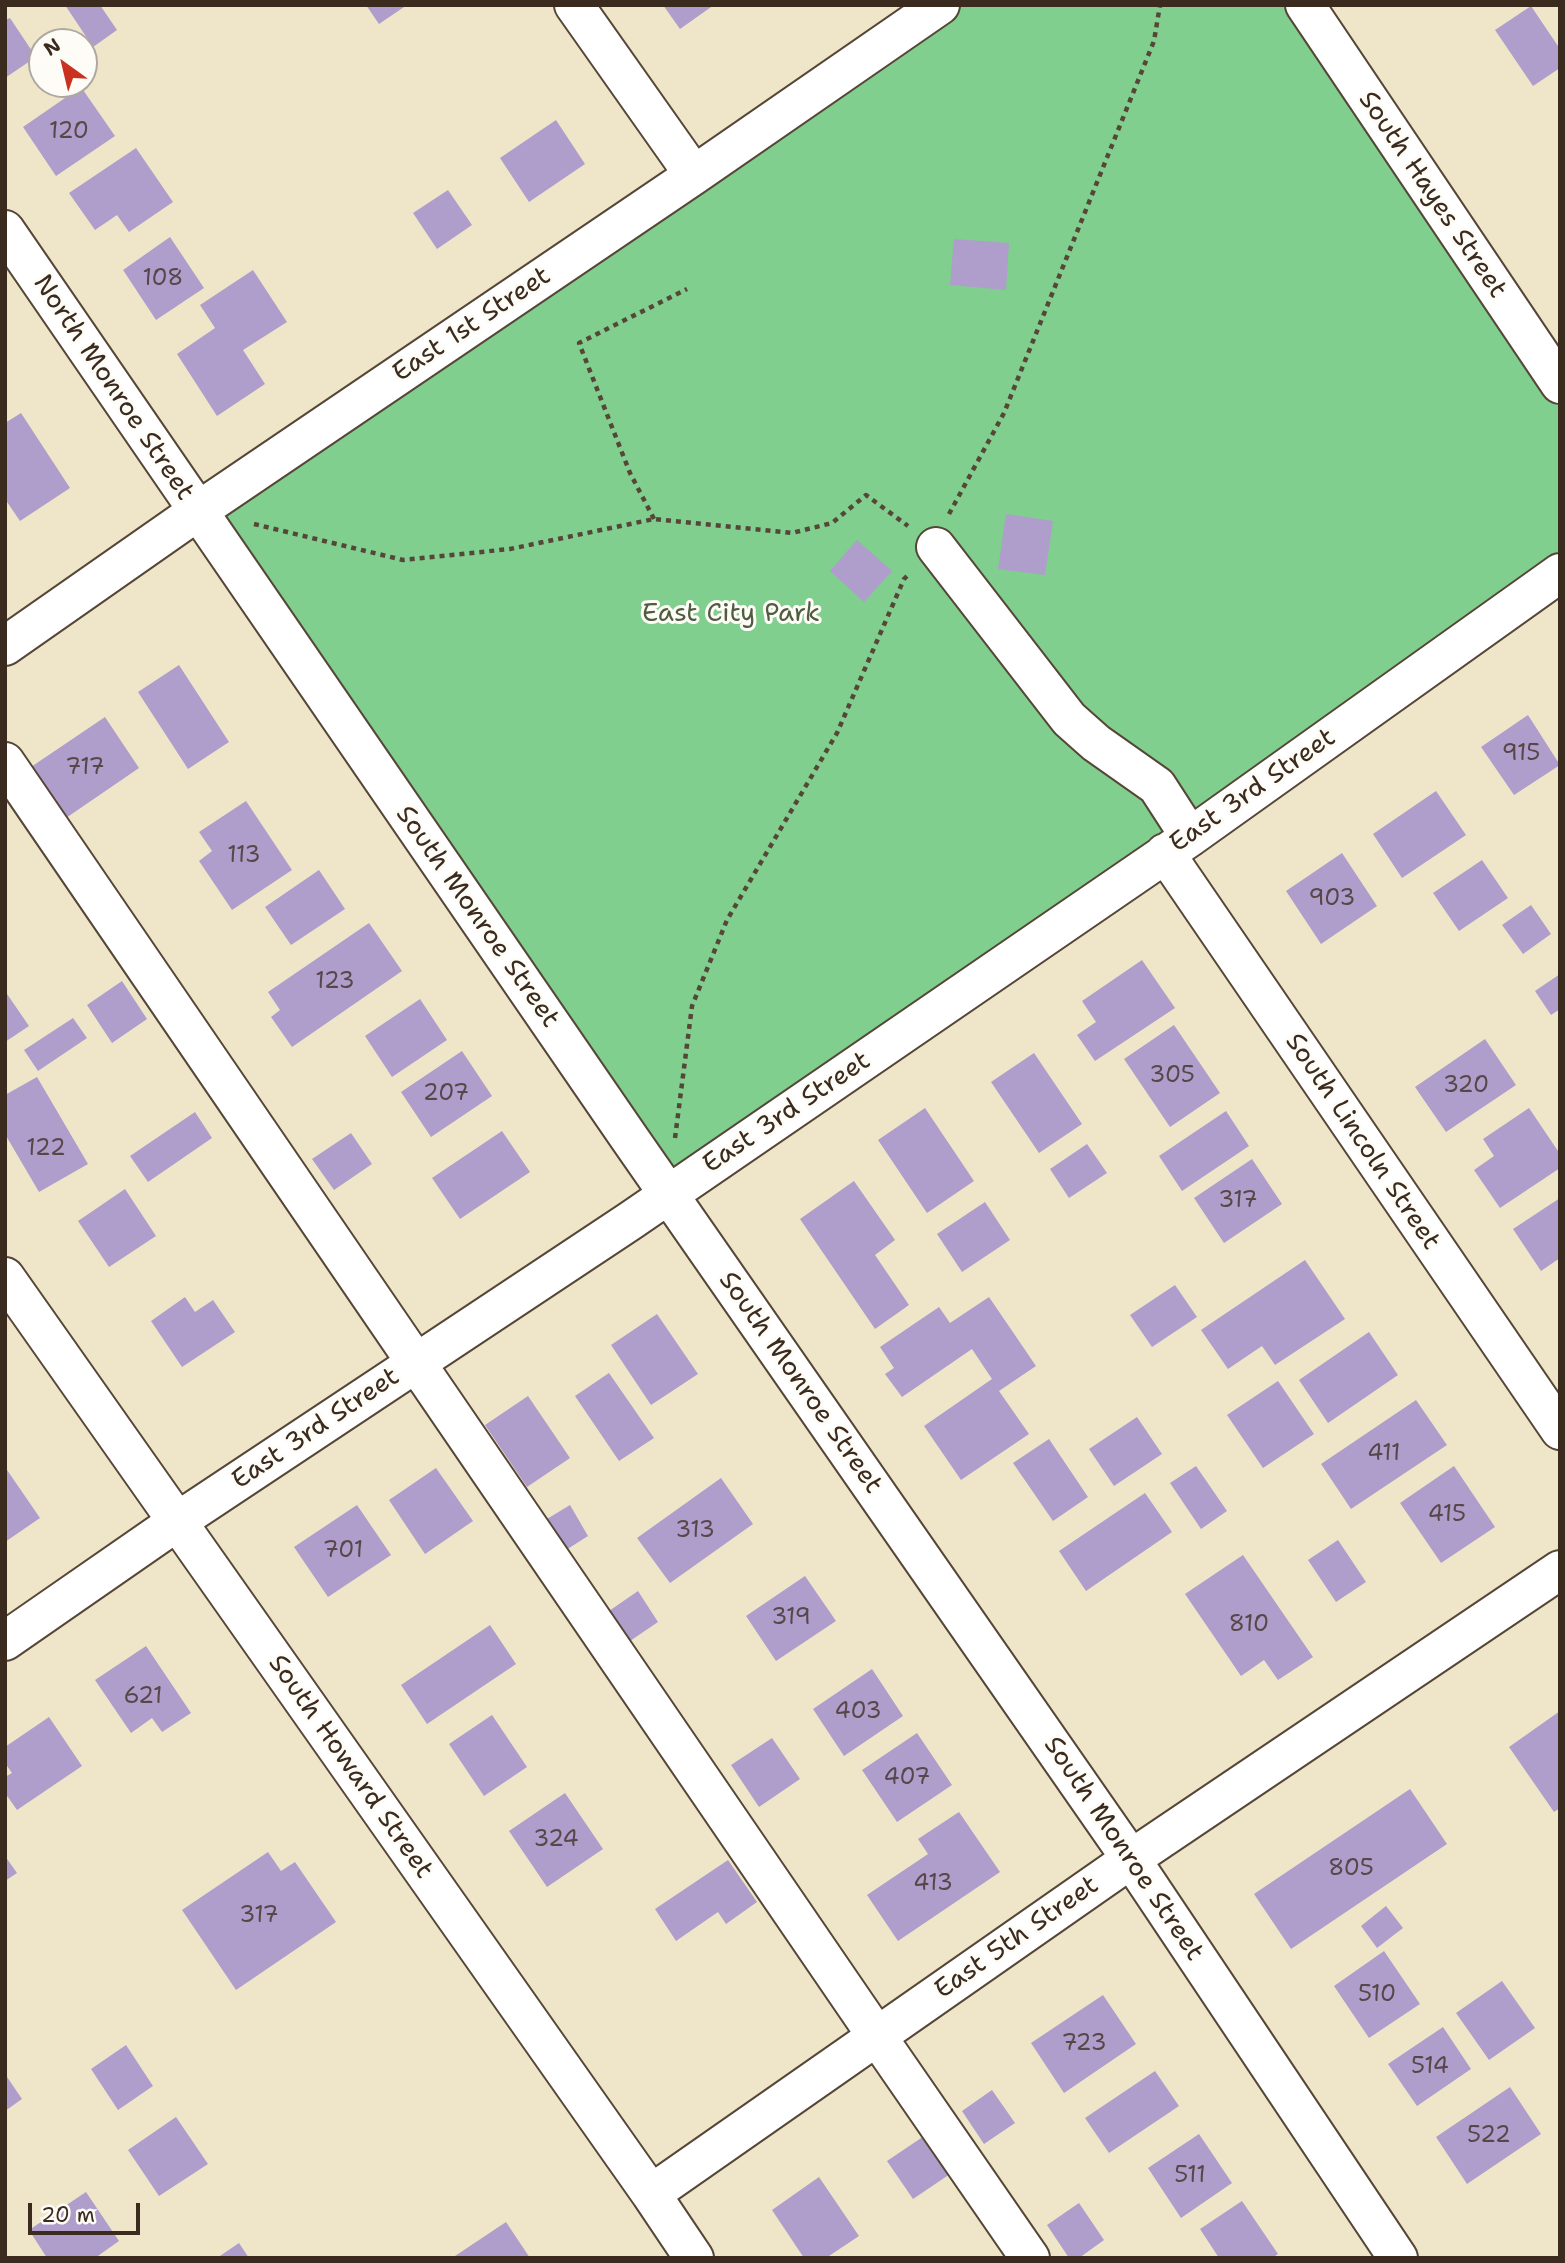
<!DOCTYPE html>
<style>
body{margin:0}
#map{position:relative;width:1565px;height:2263px;overflow:hidden;background:#efe6c9;font-family:"Shantell Sans",sans-serif}
canvas{display:block}
.frame{position:absolute;inset:0;border:7px solid #3b2a1e;pointer-events:none}
.north{position:absolute;left:28px;top:28px;width:70px;height:70px;box-sizing:border-box;background:#fdfcf7;border:2px solid #afa8a0;border-radius:50%;rotate:326deg;font-size:19px;font-weight:700;line-height:28px;text-align:center;color:#3b2a1e}
.north::after{content:'';display:block;margin:auto;width:24px;height:32px;background:#c8321e;clip-path:polygon(50% 0,100% 100%,50% 72%,0 100%)}
.scale{position:absolute;left:28px;top:2203px;width:112px;height:32px;box-sizing:border-box;border:4px solid #3b2a1e;border-top:0;padding-left:9px;font-size:21px;line-height:24px;white-space:nowrap;color:#3b2a1e;-webkit-text-stroke:5px #fdfcf7;paint-order:stroke}
</style>
<div id="map">
<canvas width="1565" height="2263"></canvas>
<div class="frame"></div>
<div class="north">N</div>
<div class="scale">20 m</div>
</div>
<script>
const g = document.querySelector('canvas').getContext('2d');
g.lineJoin = 'round';
function paint(path, color) {
  g.fillStyle = color;
  g.fill(path, 'evenodd');
}
function poly(rows) {
  const path = new Path2D();
  for (const r of rows) {
    path.moveTo(r[0], r[1]);
    for (let i = 2; i < r.length; i += 2) path.lineTo(r[i], r[i + 1]);
  }
  return path;
}
function trace(path, color, width, dash) {
  g.strokeStyle = color;
  g.lineWidth = width;
  g.lineCap = dash ? 'butt' : 'round';
  g.setLineDash(dash || []);
  g.stroke(path);
}
function write(font, color, halo, rows, align = 'center') {
  g.font = font + ' "Shantell Sans",sans-serif';
  g.lineWidth = 6;
  g.setLineDash([]);
  g.textBaseline = 'middle';
  g.strokeStyle = halo;
  g.fillStyle = color;
  for (const [text, x, y, turn = 0] of rows) {
    g.save();
    g.translate(x, y);
    g.rotate((+turn || 0) * Math.PI / 180);
    g.textAlign = isNaN(turn) ? turn : align;
    if (halo) g.strokeText(text, 0, 0);
    g.fillText(text, 0, 0);
    g.restore();
  }
}
const green = poly([
 [940,5,1305,5,1560,384,1560,573,668,1194,198,511]
]);
const building = poly([
 [65,5,100,5,117,30,93,47],
 [366,5,407,5,379,24],
 [663,5,714,5,680,29],
 [1531,6,1560,49,1560,68,1533,86,1495,30],
 [10,18,36,57,5,78,5,20],
 [81,87,115,136,56,176,23,127],
 [556,120,585,164,529,202,500,158],
 [136,148,173,202,129,232,117,215,95,230,69,193],
 [448,190,472,225,437,249,413,213],
 [170,237,204,288,156,320,123,270],
 [954,239,1009,243,1006,290,950,285],
 [253,270,287,322,243,350,265,384,217,416,177,354,215,328,200,305],
 [21,413,70,488,20,521,5,499,5,423],
 [1006,514,1053,521,1045,575,998,569],
 [857,540,892,571,864,602,830,571],
 [179,665,229,742,188,769,138,692],
 [1528,715,1560,765,1514,795,1481,747],
 [105,717,139,768,66,818,31,767],
 [1436,791,1466,835,1402,878,1373,834],
 [246,801,292,870,232,910,199,861,212,851,199,832],
 [1342,853,1377,906,1321,944,1286,891],
 [1482,860,1508,898,1459,931,1433,893],
 [319,870,345,909,291,945,265,907],
 [1531,905,1551,934,1523,954,1502,925],
 [369,923,402,971,292,1047,271,1017,280,1010,268,992],
 [1142,960,1175,1008,1095,1061,1077,1035,1096,1022,1082,1001],
 [1560,974,1560,1009,1551,1015,1535,991],
 [122,981,147,1019,112,1043,87,1005],
 [5,991,29,1026,5,1042],
 [420,999,447,1040,392,1077,365,1036],
 [73,1018,87,1038,38,1071,24,1050],
 [1174,1025,1220,1093,1170,1127,1124,1059],
 [1485,1039,1516,1085,1446,1132,1415,1087],
 [462,1051,492,1096,431,1137,401,1092],
 [1034,1053,1082,1124,1039,1153,991,1082],
 [37,1077,88,1164,39,1192,5,1134,5,1095],
 [925,1108,974,1181,927,1213,878,1140],
 [1529,1108,1560,1154,1560,1168,1500,1208,1474,1170,1494,1156,1483,1139],
 [1226,1111,1249,1146,1182,1191,1159,1156],
 [195,1112,212,1138,148,1182,130,1156],
 [502,1131,530,1172,460,1219,432,1178],
 [351,1133,372,1164,334,1190,312,1159],
 [1087,1144,1107,1173,1069,1198,1050,1169],
 [1252,1159,1282,1204,1224,1243,1194,1198],
 [854,1181,895,1240,875,1255,909,1305,875,1329,800,1219],
 [125,1189,156,1236,109,1267,78,1221],
 [1560,1198,1560,1258,1541,1271,1513,1229],
 [985,1202,1010,1240,962,1272,937,1234],
 [1305,1260,1345,1319,1275,1365,1262,1346,1228,1369,1201,1330],
 [1175,1285,1197,1317,1152,1347,1130,1315],
 [185,1297,195,1312,213,1300,235,1332,182,1367,151,1321],
 [989,1297,1036,1366,999,1391,1029,1434,961,1480,924,1426,992,1379,972,1349,902,1397,885,1374,894,1368,880,1347,939,1307,950,1323],
 [657,1314,698,1374,651,1405,611,1345],
 [1369,1332,1398,1375,1328,1423,1299,1380],
 [609,1373,654,1438,619,1461,575,1396],
 [1278,1381,1314,1434,1263,1468,1227,1415],
 [528,1396,570,1458,527,1487,485,1425],
 [1416,1400,1447,1445,1351,1509,1321,1464],
 [1137,1417,1162,1454,1114,1486,1089,1449],
 [1049,1439,1088,1497,1053,1521,1013,1463],
 [1196,1466,1227,1511,1201,1529,1170,1483],
 [1454,1466,1495,1527,1441,1563,1400,1503],
 [5,1467,40,1518,5,1542],
 [436,1468,473,1521,425,1554,389,1500],
 [721,1478,753,1524,670,1583,637,1538],
 [1145,1493,1172,1532,1086,1591,1059,1551],
 [357,1505,391,1555,328,1597,294,1547],
 [570,1505,588,1536,566,1550,547,1519],
 [1338,1540,1366,1582,1336,1602,1308,1560],
 [1243,1555,1313,1657,1278,1680,1264,1660,1241,1676,1185,1594],
 [805,1576,836,1621,776,1661,746,1616],
 [638,1591,658,1622,630,1641,609,1611],
 [490,1625,516,1664,427,1724,401,1685],
 [146,1646,191,1713,162,1732,152,1718,131,1733,95,1680],
 [872,1669,903,1716,844,1756,813,1709],
 [1560,1711,1560,1808,1554,1812,1509,1747],
 [492,1715,527,1767,484,1796,449,1744],
 [49,1717,82,1766,17,1810,5,1793,5,1777,12,1773,5,1763,5,1747],
 [917,1733,952,1785,897,1822,862,1770],
 [772,1738,800,1779,759,1807,731,1765],
 [1410,1789,1447,1844,1291,1949,1254,1894],
 [565,1793,603,1849,547,1887,509,1831],
 [959,1812,1000,1872,898,1941,867,1895,928,1854,918,1839],
 [268,1852,281,1871,295,1862,336,1922,236,1990,182,1910],
 [5,1856,17,1873,5,1881],
 [728,1860,757,1902,726,1924,718,1912,676,1941,655,1909],
 [1386,1906,1403,1928,1377,1948,1361,1926],
 [1384,1951,1420,2004,1369,2038,1334,1986],
 [1502,1981,1535,2028,1489,2060,1456,2013],
 [1103,1995,1136,2044,1064,2093,1031,2043],
 [1443,2027,1471,2069,1417,2106,1388,2064],
 [126,2045,153,2086,118,2110,91,2069],
 [1155,2071,1179,2106,1109,2153,1085,2118],
 [5,2074,22,2099,5,2111],
 [1510,2087,1541,2134,1467,2184,1436,2137],
 [992,2090,1015,2123,984,2144,962,2111],
 [176,2117,208,2164,159,2196,128,2150],
 [930,2132,956,2170,913,2199,887,2161],
 [1199,2134,1232,2183,1181,2218,1148,2168],
 [819,2177,859,2236,826,2258,804,2258,772,2210],
 [86,2192,119,2241,95,2258,47,2258,29,2230],
 [1242,2201,1278,2254,1272,2258,1219,2258,1200,2229],
 [1079,2203,1104,2240,1079,2258,1069,2258,1047,2225],
 [506,2222,530,2258,452,2258],
 [239,2243,249,2258,217,2258]
]);
const path = poly([
 [949,514,1004,413,1154,41,1160,5],
 [654,519,630,473,579,343,687,289],
 [254,524,403,560,510,549,654,519,792,533,832,523,866,495,908,526],
 [675,1138,692,1006,727,920,837,733,904,579,909,574]
]);
const minor = poly([
 [574,5,694,175],
 [1305,5,1560,384],
 [5,230,630,1139,1131,1859,1398,2258],
 [936,547,1069,719,1096,743,1157,786,1190,837],
 [5,646,198,511,694,175,940,5],
 [5,762,876,2035,1030,2258],
 [1165,853,1560,1430],
 [5,1277,651,2194,694,2258],
 [5,1641,178,1521,630,1221,1190,837,1560,573],
 [651,2194,1131,1859,1560,1570]
]);
const numberNames = [
 ["120",69,132],
 ["108",163,279],
 ["915",1521,754],
 ["717",85,768],
 ["113",244,856],
 ["903",1332,899],
 ["123",335,982],
 ["305",1172,1076],
 ["320",1466,1086],
 ["207",446,1094],
 ["122",46,1149],
 ["317",1238,1201],
 ["411",1384,1454],
 ["415",1447,1515],
 ["313",695,1531],
 ["701",343,1551],
 ["319",791,1618],
 ["810",1249,1625],
 ["621",143,1697],
 ["403",858,1712],
 ["407",907,1778],
 ["324",556,1840],
 ["805",1351,1869],
 ["413",933,1884],
 ["317",259,1916],
 ["510",1377,1995],
 ["723",1084,2044],
 ["514",1430,2067],
 ["522",1489,2136],
 ["511",1190,2176]
];
const streetNames = [
 ["South Hayes Street",1432,195,56],
 ["East 1st Street",472,325,-34],
 ["North Monroe Street",113,388,56],
 ["East 3rd Street",1253,791,-35],
 ["South Monroe Street",477,917,55],
 ["East 3rd Street",787,1113,-34],
 ["South Lincoln Street",1362,1142,56],
 ["South Monroe Street",800,1383,55],
 ["East 3rd Street",316,1429,-34],
 ["South Howard Street",350,1767,55],
 ["South Monroe Street",1123,1849,56],
 ["East 5th Street",1017,1938,-35]
];
const parkNames = [
 ["East City Park",731,614]
];
paint(green, '#80cf8f');
paint(building, '#af9dcb');
trace(minor, '#564638', 42);
trace(path, '#564638', 4.5, [5, 5]);
trace(minor, '#fff', 38);
write('23px', '#584749', null, numberNames);
write('26px', '#3b2a1e', '#fdfcf7', streetNames);
write('26px', '#505c40', '#fdfcf7', parkNames);
</script>
